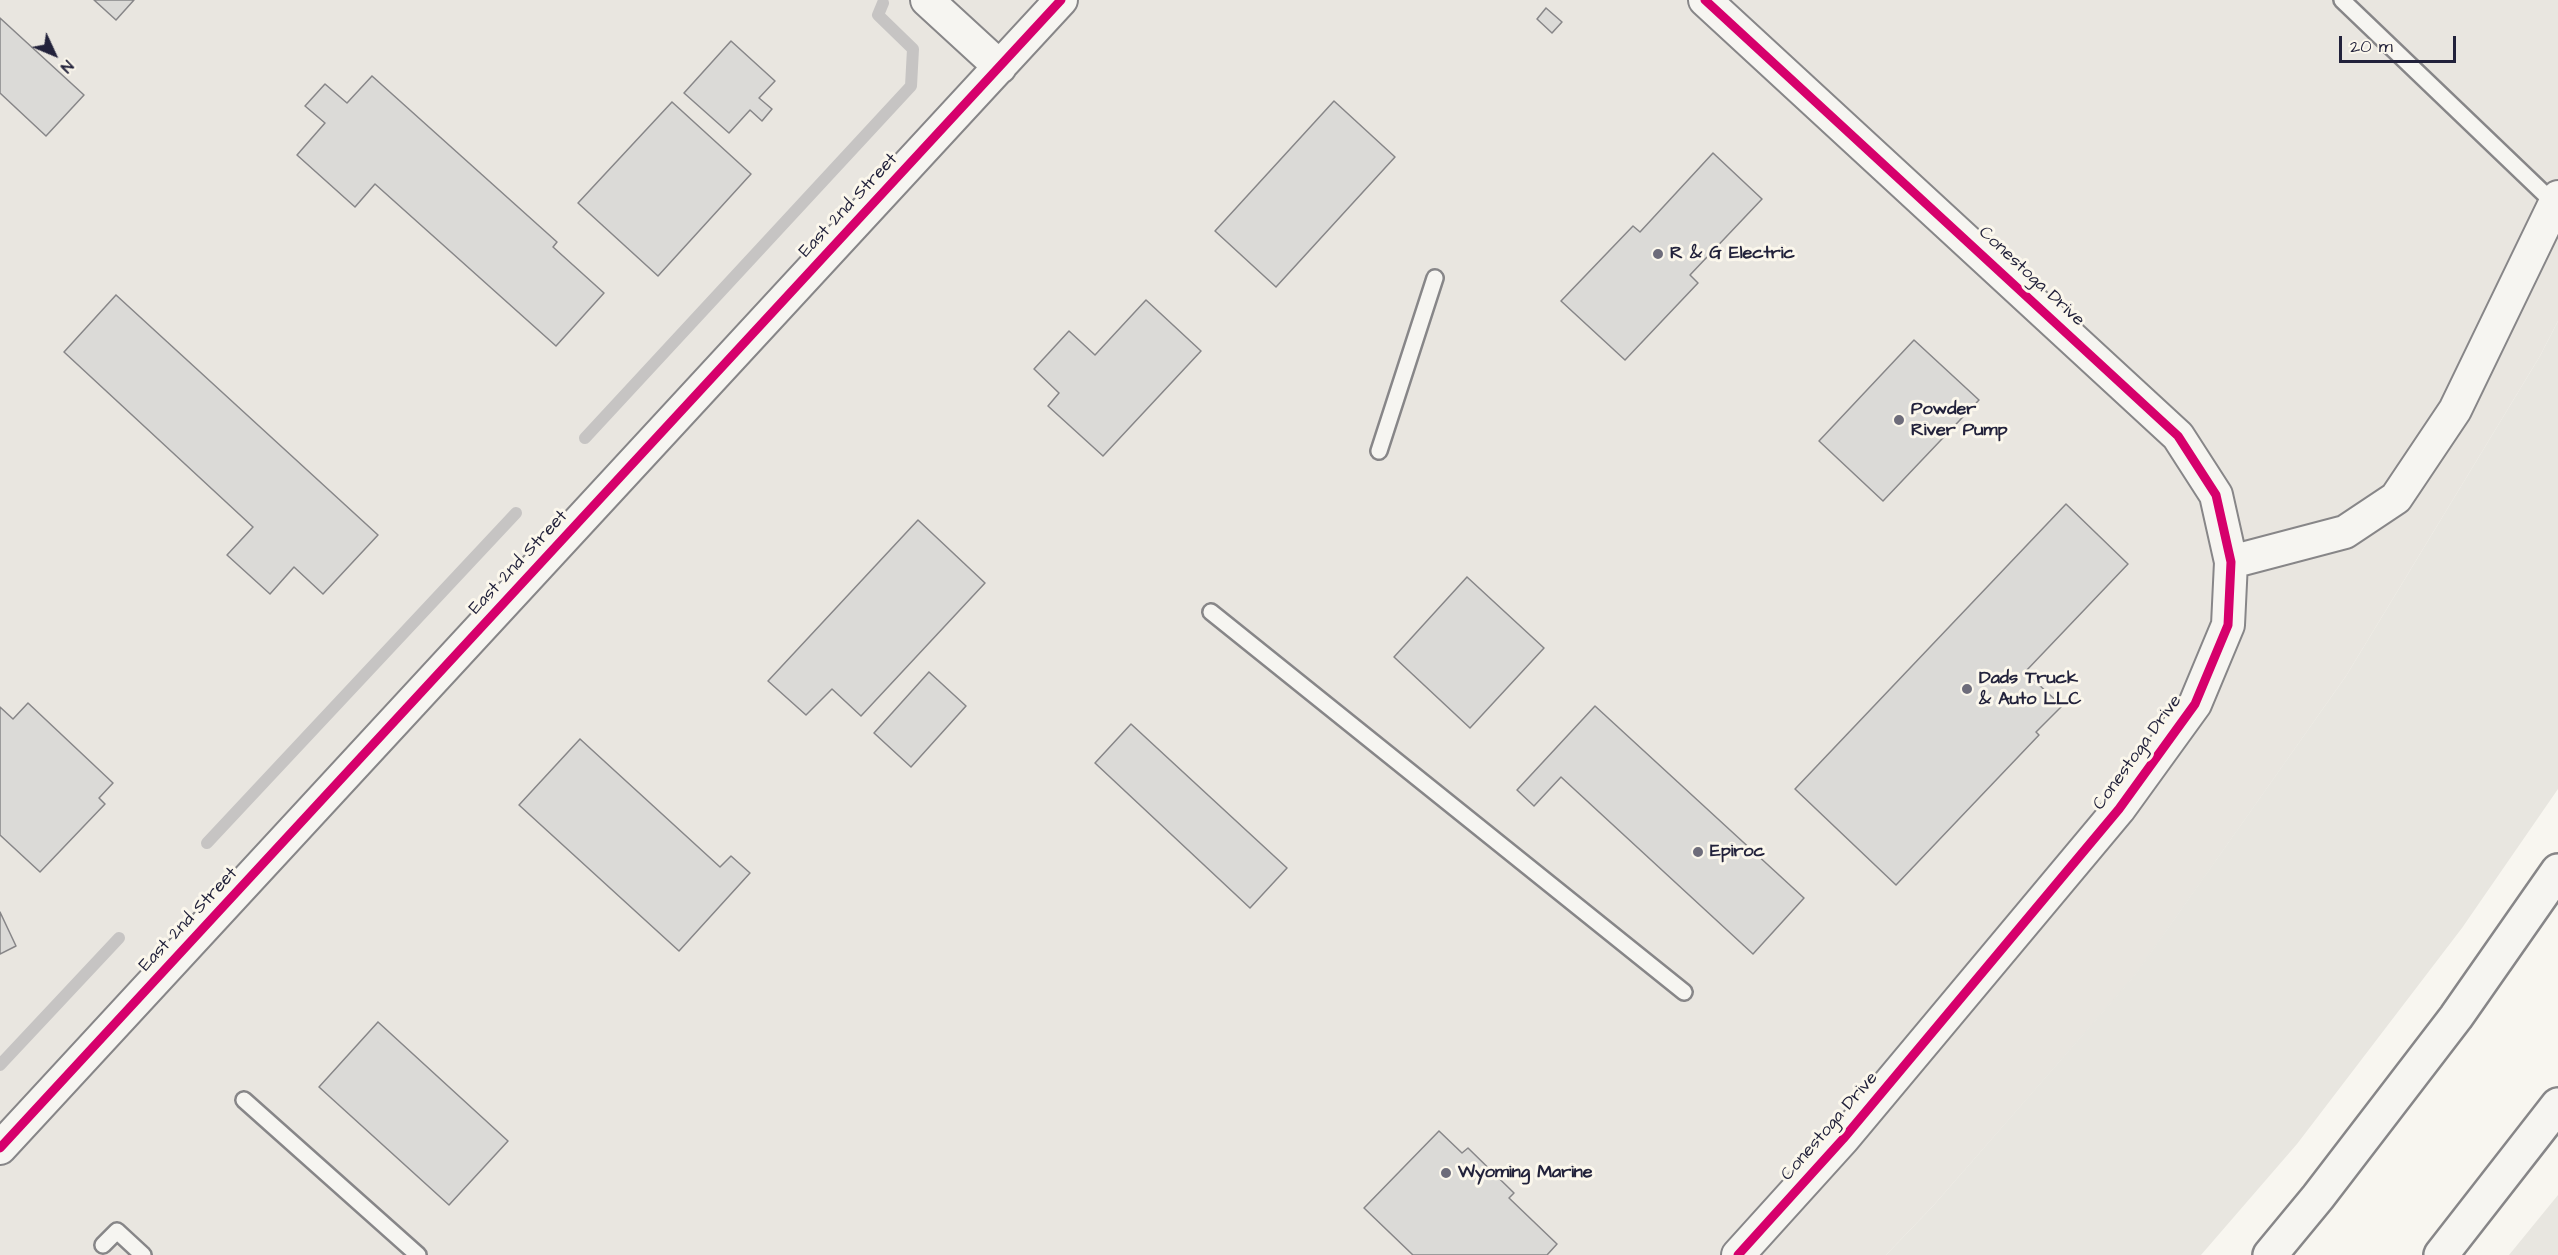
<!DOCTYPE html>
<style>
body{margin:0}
#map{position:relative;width:2558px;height:1255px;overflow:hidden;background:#f8f6f0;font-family:"Architects Daughter",sans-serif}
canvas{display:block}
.north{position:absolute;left:24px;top:24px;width:60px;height:60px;-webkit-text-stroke:4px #fbf7ec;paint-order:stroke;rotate:134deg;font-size:16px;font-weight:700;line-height:24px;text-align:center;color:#22223b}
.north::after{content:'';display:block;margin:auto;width:21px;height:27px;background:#22223b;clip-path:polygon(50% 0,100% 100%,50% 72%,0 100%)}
.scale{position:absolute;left:2339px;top:36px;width:117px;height:27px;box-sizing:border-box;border:3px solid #22223b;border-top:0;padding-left:8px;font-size:18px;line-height:21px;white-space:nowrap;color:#22223b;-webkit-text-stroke:4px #fbf7ec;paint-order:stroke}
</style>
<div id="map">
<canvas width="2558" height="1255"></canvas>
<div class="north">N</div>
<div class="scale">20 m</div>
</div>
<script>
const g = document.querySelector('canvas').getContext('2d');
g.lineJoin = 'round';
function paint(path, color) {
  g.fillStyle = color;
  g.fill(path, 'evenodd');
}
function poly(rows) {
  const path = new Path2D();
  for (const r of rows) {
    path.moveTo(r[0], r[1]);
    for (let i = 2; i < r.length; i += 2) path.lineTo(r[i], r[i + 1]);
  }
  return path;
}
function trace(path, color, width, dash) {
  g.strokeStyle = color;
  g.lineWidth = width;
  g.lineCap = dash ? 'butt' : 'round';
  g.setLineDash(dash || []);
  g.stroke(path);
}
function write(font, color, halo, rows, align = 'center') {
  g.font = font + ' "Architects Daughter",sans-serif';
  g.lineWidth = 6;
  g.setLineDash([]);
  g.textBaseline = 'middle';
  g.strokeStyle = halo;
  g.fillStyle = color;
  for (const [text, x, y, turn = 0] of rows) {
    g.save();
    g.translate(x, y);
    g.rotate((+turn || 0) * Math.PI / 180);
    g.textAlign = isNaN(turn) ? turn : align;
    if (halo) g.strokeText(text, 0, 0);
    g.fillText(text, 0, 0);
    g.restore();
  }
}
const built = poly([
 [0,0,2558,0,2558,321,2540,356,2346,676,2134,977,1933,1206,1886,1255,0,1255]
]);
const green = poly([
 [2558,321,2558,789,2462,928,2297,1144,2201,1255,1886,1255,1933,1206,2134,976,2346,676,2540,356],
 [2558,1195,2558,1255,2509,1255]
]);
const stream = poly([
 [585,438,911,86,913,49,878,15,883,3],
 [207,843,516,513],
 [0,1065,119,938]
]);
const building = poly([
 [94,0,134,0,116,20,94,0],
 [1546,8,1562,22,1552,33,1537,19,1546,8],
 [0,18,84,95,46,136,0,93,0,18],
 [731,41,775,81,759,98,772,109,762,121,750,110,729,133,684,93,731,41],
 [372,76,557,242,553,247,604,293,556,346,375,184,355,207,297,155,325,123,305,106,325,84,347,103,372,76],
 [1334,101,1395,157,1276,287,1215,231,1334,101],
 [672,102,751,174,658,276,578,203,672,102],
 [1713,153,1762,199,1690,275,1698,283,1625,360,1561,301,1633,226,1640,232,1713,153],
 [116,295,378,535,323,594,294,567,270,594,227,555,253,527,64,352,116,295],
 [1146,300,1201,351,1103,456,1048,406,1059,393,1034,369,1069,331,1095,355,1146,300],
 [1914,340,1979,400,1883,501,1819,441,1914,340],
 [2066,504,2128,564,2025,672,2062,706,2036,732,2039,735,1896,885,1795,789,2066,504],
 [918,520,985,583,861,716,832,689,806,715,768,681,918,520],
 [1467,577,1544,648,1470,728,1394,657,1467,577],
 [929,672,966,706,911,767,874,733,929,672],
 [28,703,113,783,99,798,105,804,40,872,0,835,0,707,13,719,28,703],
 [1595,706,1804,898,1753,954,1561,777,1534,806,1517,790,1595,706],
 [1131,724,1287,868,1250,908,1095,763,1131,724],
 [580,739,720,867,731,856,750,873,679,951,519,805,580,739],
 [0,912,16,946,0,954,0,912],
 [378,1022,508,1141,449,1205,319,1087,378,1022],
 [1439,1131,1462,1153,1468,1148,1514,1193,1509,1198,1557,1244,1547,1255,1413,1255,1364,1208,1439,1131]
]);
const service = poly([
 [2342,0,2555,204],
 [1379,451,1435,278],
 [1211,612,1684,992],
 [244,1100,418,1255],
 [103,1245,117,1231,143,1255]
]);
const minor = poly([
 [927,0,1000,67],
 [1705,0,2178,436,2216,495,2231,562,2228,625,2195,704,2119,809,1843,1139,1738,1255],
 [2231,562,2345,532,2396,498,2455,410,2558,197],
 [0,1148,1061,0]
]);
const motorway = poly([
 [2270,1255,2318,1197,2456,1017,2558,871],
 [2441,1255,2558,1105]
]);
const cycleway = poly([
 [1705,0,2178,436,2216,495,2231,562,2228,625,2195,704,2119,809,1843,1139,1738,1255],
 [0,1148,1061,0]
]);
const markers = [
 [1658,254,6,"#6d6c7a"],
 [1899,420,6,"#6d6c7a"],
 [1967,689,6,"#6d6c7a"],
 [1698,852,6,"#6d6c7a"],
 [1446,1173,6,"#6d6c7a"]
];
const streetNames = [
 ["East 2nd Street",849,206,-47],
 ["Conestoga Drive",2031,277,43],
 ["East 2nd Street",519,563,-47],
 ["Conestoga Drive",2138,753,-54],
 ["East 2nd Street",189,920,-47],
 ["Conestoga Drive",1830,1127,-49]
];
const poiNames = [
 ["R & G Electric",1670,254],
 ["Powder",1911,410],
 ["River Pump",1911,431],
 ["Dads Truck",1979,679],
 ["& Auto LLC",1979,700],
 ["Epiroc",1710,852],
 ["Wyoming Marine",1458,1173]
];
paint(built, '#e9e6e0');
paint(green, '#e8e6e0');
trace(stream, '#c6c4c3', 12);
paint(building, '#dbdad7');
trace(building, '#878688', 1.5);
trace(service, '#878688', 20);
trace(minor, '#878688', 36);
trace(motorway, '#878688', 38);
trace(service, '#f6f5f1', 15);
trace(minor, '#f6f5f1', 32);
trace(motorway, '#f6f5f1', 33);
trace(cycleway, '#d6006c', 9);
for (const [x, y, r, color] of markers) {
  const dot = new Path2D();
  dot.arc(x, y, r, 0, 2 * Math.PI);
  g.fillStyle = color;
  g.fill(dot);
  trace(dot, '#fbf7ec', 2);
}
write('18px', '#22223b', '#fbf7ec', streetNames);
write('bold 18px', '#22223b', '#fbf7ec', poiNames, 'left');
</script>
